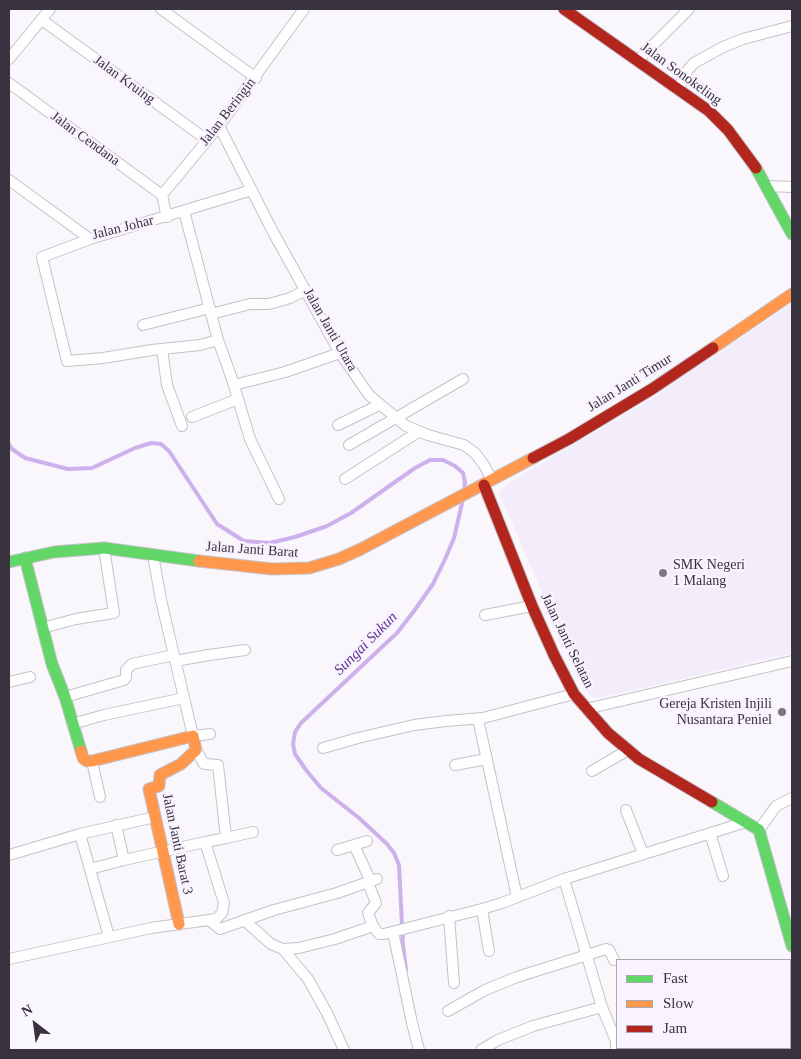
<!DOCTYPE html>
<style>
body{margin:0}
#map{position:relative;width:801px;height:1059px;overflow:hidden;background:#f9f6fc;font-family:"Times New Roman",serif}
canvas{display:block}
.frame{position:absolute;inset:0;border:10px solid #38333f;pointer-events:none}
.legend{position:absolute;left:616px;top:959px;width:175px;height:90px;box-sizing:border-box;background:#f8f3ff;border:1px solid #aba6b2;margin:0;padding:6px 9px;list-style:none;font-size:15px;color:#38333f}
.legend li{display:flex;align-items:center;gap:10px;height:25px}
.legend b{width:25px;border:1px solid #aba6b2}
.north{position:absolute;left:10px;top:999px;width:50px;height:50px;-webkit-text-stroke:4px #f8f3ff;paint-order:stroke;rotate:330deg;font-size:14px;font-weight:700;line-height:20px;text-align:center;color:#38333f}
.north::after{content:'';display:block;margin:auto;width:18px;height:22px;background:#38333f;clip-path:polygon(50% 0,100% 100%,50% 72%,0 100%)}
</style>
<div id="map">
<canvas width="801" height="1059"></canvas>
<div class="frame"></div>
<ul class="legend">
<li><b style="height:6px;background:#63d668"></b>Fast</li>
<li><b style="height:6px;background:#ff974d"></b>Slow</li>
<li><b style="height:6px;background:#b3261e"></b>Jam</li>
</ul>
<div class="north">N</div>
</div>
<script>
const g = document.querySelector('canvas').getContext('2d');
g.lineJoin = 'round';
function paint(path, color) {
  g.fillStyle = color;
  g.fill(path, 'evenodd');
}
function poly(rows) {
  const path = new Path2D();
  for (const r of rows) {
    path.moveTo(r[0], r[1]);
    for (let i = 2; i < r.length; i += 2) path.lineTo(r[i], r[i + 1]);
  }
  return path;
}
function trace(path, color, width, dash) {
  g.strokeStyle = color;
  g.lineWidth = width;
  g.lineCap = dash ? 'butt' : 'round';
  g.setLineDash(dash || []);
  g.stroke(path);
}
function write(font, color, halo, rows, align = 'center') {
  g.font = font + ' "Times New Roman",serif';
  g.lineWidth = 5;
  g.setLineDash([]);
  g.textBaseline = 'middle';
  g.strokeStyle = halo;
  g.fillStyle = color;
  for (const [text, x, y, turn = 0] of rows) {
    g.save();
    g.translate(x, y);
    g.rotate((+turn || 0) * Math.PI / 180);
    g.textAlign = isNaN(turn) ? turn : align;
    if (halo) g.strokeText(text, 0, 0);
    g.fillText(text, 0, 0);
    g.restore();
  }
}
const built = poly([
 [792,303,792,653,595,699,585,690,499,493,507,484,653,398]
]);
const stream = poly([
 [9,444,12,449,25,458,68,469,92,468,135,448,151,443,161,444,169,451,217,524,244,541,270,543,295,537,327,526,351,513,415,468,430,460,443,460,455,466,463,473,465,482,464,492],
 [406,970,403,946,399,865,394,853,387,844,359,818,321,788,306,770,295,754,293,744,295,732,301,723,382,647,397,633,414,611,433,584,446,557,454,538,463,499],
 [784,1048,790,1050],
 [675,1050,678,1048]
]);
const street = poly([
 [161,9,256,78],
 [42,20,207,140],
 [9,59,50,9],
 [637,61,689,9],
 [9,83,162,195],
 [678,90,687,71,694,63,723,47,743,39,792,26],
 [219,126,273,232,340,353,369,395,406,426,428,435,464,445,475,453,484,465,492,480],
 [9,180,90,239,252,190],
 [766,186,792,187],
 [184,211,218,340],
 [167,217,162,195,219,126,304,9],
 [90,239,42,257,67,361,103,358,152,350,200,345,218,340,232,379,250,439,279,499],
 [211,314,250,304,269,304,290,298,306,290],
 [143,325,210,308],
 [162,349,167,385,182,426],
 [234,385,285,372,340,353],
 [192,417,238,399],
 [338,425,379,405],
 [349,445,463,379],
 [345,479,418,432],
 [153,555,161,600,193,736,210,734],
 [485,615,532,606],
 [42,628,76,619,114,613,104,548],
 [175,661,209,655,245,650],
 [9,682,30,677],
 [65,697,124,680,126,677,126,670,132,664,174,655],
 [586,709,792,661],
 [478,719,517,897],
 [72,724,104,715,184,698],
 [323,748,358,738,414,725,446,721,483,718,574,694],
 [196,750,204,764,218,765,226,838,205,842],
 [92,761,100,797],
 [455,765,487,759],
 [592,771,628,750],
 [626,810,643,854],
 [759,830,776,806,792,798],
 [710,833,723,876],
 [80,834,109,937],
 [226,838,253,832],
 [354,845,367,841],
 [337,850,354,845,371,882],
 [9,855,80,834,155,817],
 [90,869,124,860,116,825],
 [564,879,602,1007,616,1041,616,1050],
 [368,883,376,903,368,913,373,926],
 [482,909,489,951],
 [449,916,454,983],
 [209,920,220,929,274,910,337,893,377,879],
 [244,920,271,944,283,949,297,966,308,979,327,1013,344,1050],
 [393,932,412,1023,419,1050],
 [283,949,299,948,335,939,373,926,379,934,384,934,482,909,502,903,564,879,746,822],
 [9,959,151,928,216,919,222,913,224,903,205,842,124,860],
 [448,1011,485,990,517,977,606,949,609,950,614,960],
 [481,1050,498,1040,533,1026,602,1007]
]);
const fast = poly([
 [756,168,792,234],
 [25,558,52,664,65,697,81,751],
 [9,562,54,552,104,548,199,561],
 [712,802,759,830,792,946]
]);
const slow = poly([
 [713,348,792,294],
 [199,561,272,569,309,568,339,559,361,549,533,458],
 [81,751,83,758,87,761,92,761,193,736,196,750,181,764,160,775,159,786,149,789,179,924]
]);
const jam = poly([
 [564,9,709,111,728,130,756,168],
 [533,458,569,439,652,389,713,348],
 [484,485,532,606,554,655,574,694,608,733,639,759,712,802]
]);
const markers = [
 [663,573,5,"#7c7781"],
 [782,712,5,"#7c7781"]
];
const streetNames = [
 ["Jalan Sonokeling",681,74,36],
 ["Jalan Kruing",124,80,36],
 ["Jalan Beringin",228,112,-52],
 ["Jalan Cendana",85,139,36],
 ["Jalan Johar",123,228,-14],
 ["Jalan Janti Utara",330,330,60],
 ["Jalan Janti Timur",630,383,-32],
 ["Jalan Janti Barat",252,550,4],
 ["Jalan Janti Selatan",567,641,64],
 ["Jalan Janti Barat 3",177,844,78]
];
const poiNames = [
 ["SMK Negeri",673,565],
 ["1 Malang",673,581],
 ["Gereja Kristen Injili",772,704,"right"],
 ["Nusantara Peniel",772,720,"right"]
];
const waterNames = [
 ["Sungai Sukun",366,644,-45]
];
paint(built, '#f2ecfb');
trace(stream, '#ccb1ed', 4);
trace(street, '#c5c2c9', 12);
trace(fast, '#c5c2c9', 13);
trace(slow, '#c5c2c9', 13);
trace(jam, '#c5c2c9', 13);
trace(street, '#fefeff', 10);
trace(fast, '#63d668', 11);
trace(slow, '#ff974d', 11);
trace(jam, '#b3261e', 11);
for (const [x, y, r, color] of markers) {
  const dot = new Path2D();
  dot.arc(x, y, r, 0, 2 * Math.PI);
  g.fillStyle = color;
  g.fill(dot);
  trace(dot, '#f8f3ff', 2);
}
write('14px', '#38333f', '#f8f3ff', streetNames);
write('14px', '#38333f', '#f8f3ff', poiNames, 'left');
write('italic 15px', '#623190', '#f8f3ff', waterNames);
</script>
